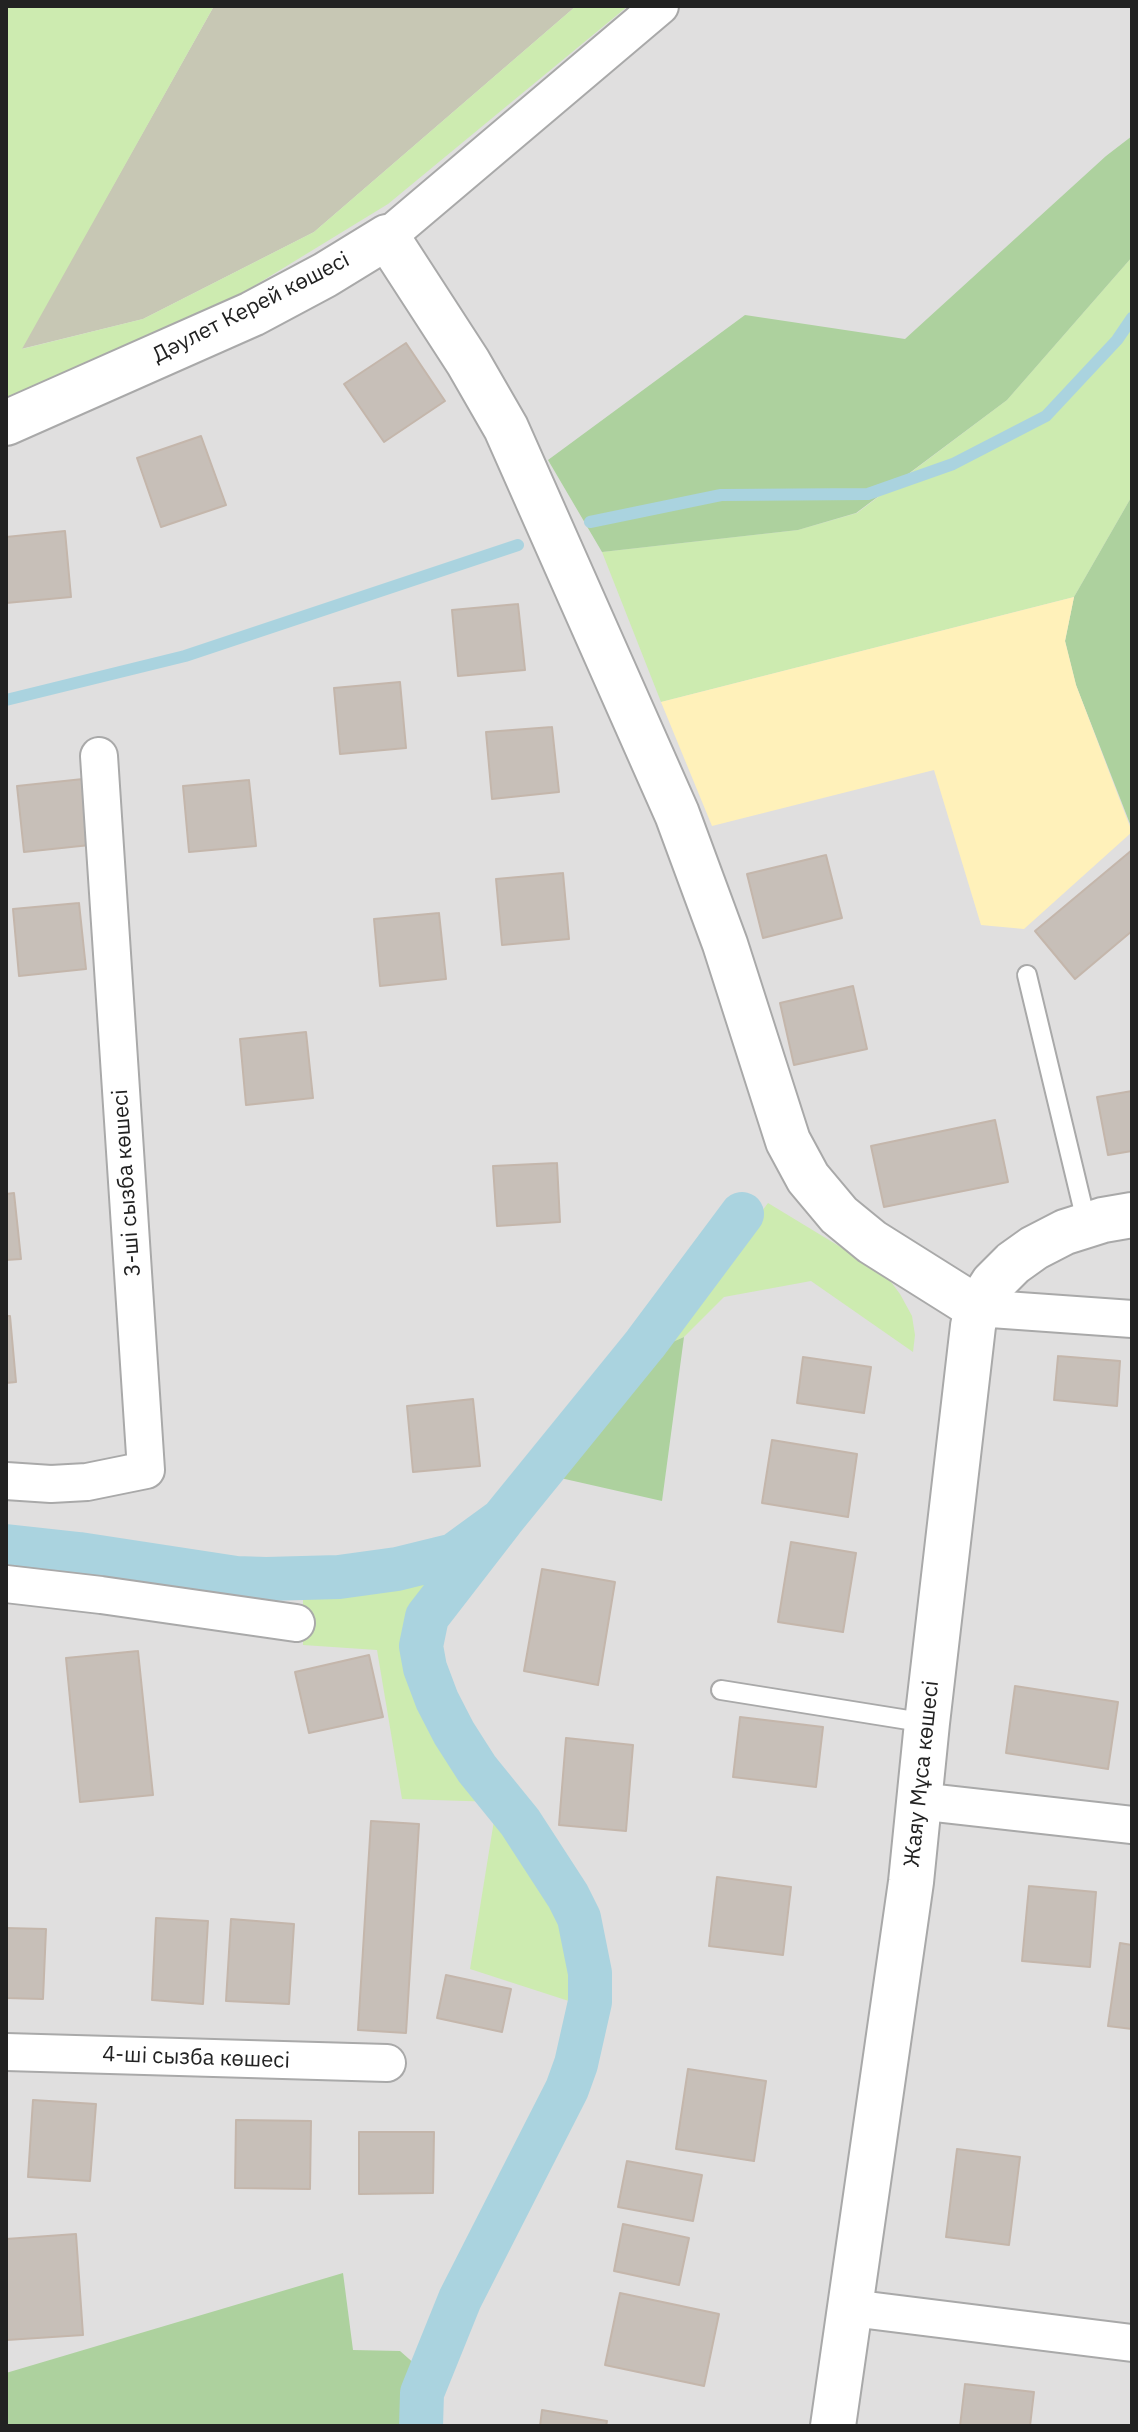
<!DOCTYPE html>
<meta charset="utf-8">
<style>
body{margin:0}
#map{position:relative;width:1138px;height:2432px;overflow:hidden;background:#f2efe9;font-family:"IBM Plex Sans",sans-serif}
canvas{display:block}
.frame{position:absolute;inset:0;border:8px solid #222;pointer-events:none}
</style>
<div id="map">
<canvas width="1138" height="2432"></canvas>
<div class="frame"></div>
</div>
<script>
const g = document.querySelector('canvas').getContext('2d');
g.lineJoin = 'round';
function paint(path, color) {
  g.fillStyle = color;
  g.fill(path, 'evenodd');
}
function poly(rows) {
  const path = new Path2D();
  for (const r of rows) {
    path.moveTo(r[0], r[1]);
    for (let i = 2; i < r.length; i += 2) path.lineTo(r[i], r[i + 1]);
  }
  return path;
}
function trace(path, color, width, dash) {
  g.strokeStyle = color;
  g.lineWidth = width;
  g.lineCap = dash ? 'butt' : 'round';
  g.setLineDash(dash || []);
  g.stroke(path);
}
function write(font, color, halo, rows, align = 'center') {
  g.font = font + ' "IBM Plex Sans",sans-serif';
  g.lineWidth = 6;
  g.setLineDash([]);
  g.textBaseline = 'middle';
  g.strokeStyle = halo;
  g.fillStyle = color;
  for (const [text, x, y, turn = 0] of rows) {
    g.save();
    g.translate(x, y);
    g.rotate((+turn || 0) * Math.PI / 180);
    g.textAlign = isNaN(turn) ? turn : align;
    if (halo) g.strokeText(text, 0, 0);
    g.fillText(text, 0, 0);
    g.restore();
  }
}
const residential = poly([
 [6,6,1132,6,1132,2426,6,2426]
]);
const construction = poly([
 [214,6,576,6,314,232,143,319,21,349]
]);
const grass = poly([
 [6,6,214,6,22,349,143,319,314,232,576,6,628,6,388,204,236,297,6,398],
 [1132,257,1132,496,1074,597,661,702,602,552,798,530,857,513,1007,400],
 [768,1203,885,1274,900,1294,912,1316,915,1335,913,1352,811,1281,724,1297,684,1337,661,1347],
 [409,1577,441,1581,423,1599,415,1618,412,1638,414,1660,442,1725,459,1754,497,1801,561,1903,578,1956,578,2004,470,1969,497,1802,402,1799,377,1650,303,1645,303,1593]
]);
const forest = poly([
 [1132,136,1132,257,1007,400,856,513,798,530,602,552,548,460,745,315,905,339,1106,156],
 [1132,496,1132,829,1076,685,1065,641,1074,597],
 [684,1337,662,1501,556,1477,661,1347],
 [343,2273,353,2350,400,2351,441,2387,437,2426,122,2426,121,2424,116,2426,6,2426,6,2373]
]);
const sand = poly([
 [1074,597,1065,641,1076,685,1132,832,1024,929,981,925,934,770,712,826,661,702]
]);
const stream = poly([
 [590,522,721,495,868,494,953,464,1046,416,1117,340,1132,318],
 [6,700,185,656,518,545]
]);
const canal = poly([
 [6,1546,79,1554,236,1578,266,1579,339,1577,397,1569,454,1555,502,1520,645,1344,742,1214],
 [421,2426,422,2393,460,2299,567,2089,576,2064,590,2002,590,1973,579,1918,568,1896,520,1822,477,1769,454,1733,437,1700,425,1668,421,1646,427,1617,502,1520]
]);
const building = poly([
 [406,343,445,401,384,442,344,384,406,343],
 [201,436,226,505,161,527,137,458,201,436],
 [65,531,71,597,6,603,6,537,65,531],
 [518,604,525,670,458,676,452,610,518,604],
 [400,682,406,748,340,754,334,688,400,682],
 [552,727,559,792,492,799,486,732,552,727],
 [83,779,90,845,24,852,17,786,83,779],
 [249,780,256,846,189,852,183,786,249,780],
 [1132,850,1132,931,1075,979,1035,931,1132,850],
 [826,855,842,918,763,938,747,874,826,855],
 [563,873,569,939,502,945,496,879,563,873],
 [79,903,86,969,19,976,13,909,79,903],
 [439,913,446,979,380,986,374,919,439,913],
 [853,986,867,1049,794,1065,780,1003,853,986],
 [306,1032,313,1098,246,1105,240,1039,306,1032],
 [1132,1091,1132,1151,1108,1155,1097,1097,1132,1091],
 [995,1120,1008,1182,884,1207,871,1146,995,1120],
 [557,1163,560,1222,497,1226,493,1166,557,1163],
 [14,1193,21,1259,6,1260,6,1194,14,1193],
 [6,1316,10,1316,16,1382,6,1383,6,1316],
 [1058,1356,1120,1361,1117,1406,1054,1400,1058,1356],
 [803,1357,871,1367,864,1413,797,1403,803,1357],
 [473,1399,480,1466,413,1472,407,1406,473,1399],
 [772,1440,857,1454,848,1517,762,1503,772,1440],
 [791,1542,856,1553,843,1632,778,1622,791,1542],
 [542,1569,615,1582,598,1685,524,1671,542,1569],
 [138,1651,153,1795,80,1802,66,1658,138,1651],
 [369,1655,383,1717,309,1733,295,1672,369,1655],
 [1015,1686,1118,1702,1108,1769,1006,1753,1015,1686],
 [740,1717,823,1727,816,1787,733,1777,740,1717],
 [566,1738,633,1745,626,1831,559,1825,566,1738],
 [371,1821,419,1824,406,2033,358,2030,371,1821],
 [717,1877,791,1887,783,1955,709,1946,717,1877],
 [1029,1886,1096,1892,1090,1967,1022,1961,1029,1886],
 [156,1918,208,1921,203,2004,152,2000,156,1918],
 [231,1919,294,1924,289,2004,226,2001,231,1919],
 [6,1928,46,1929,43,1999,6,1998,6,1928],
 [1120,1943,1132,1945,1132,2029,1108,2026,1120,1943],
 [446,1975,511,1989,502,2032,437,2018,446,1975],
 [688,2069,766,2081,754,2161,676,2149,688,2069],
 [33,2100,96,2104,90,2181,28,2177,33,2100],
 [236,2120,311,2121,310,2189,235,2188,236,2120],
 [359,2132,434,2132,433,2193,359,2194,359,2132],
 [957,2149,1020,2157,1009,2245,946,2237,957,2149],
 [627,2161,702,2175,693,2221,618,2207,627,2161],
 [623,2224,689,2238,679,2285,614,2271,623,2224],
 [76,2234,83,2335,7,2340,6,2239,76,2234],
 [620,2293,719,2314,704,2386,605,2365,620,2293],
 [965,2384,1034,2392,1030,2426,960,2426,965,2384],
 [542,2410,607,2421,606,2426,540,2426,542,2410]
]);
const service = poly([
 [1027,975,1087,1225],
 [721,1690,927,1723]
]);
const minor = poly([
 [387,237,660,6],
 [977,1308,1132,1319],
 [6,1481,51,1484,87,1482,146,1470,99,756],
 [6,1584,101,1595,296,1623],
 [918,1801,1132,1825],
 [6,2052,387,2063],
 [851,2308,1132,2343]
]);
const tertiary = poly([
 [6,423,252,314,325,275,387,237,468,362,506,428,677,814,725,944,788,1141,808,1178,839,1215,872,1242,977,1308],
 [833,2426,911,1882,927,1723,973,1326,977,1308,993,1283,1013,1263,1034,1248,1065,1232,1103,1220,1132,1215]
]);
const streetNames = [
 ["Дәулет Керей көшесі",251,308,-27],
 ["3-ші сызба көшесі",127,1183,-94],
 ["Жаяу Мұса көшесі",922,1774,-84],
 ["4-ші сызба көшесі",196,2058,2]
];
paint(residential, '#e0dfdf');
paint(construction, '#c7c7b4');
paint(grass, '#cdebb0');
paint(forest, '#add19e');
paint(sand, '#fff1ba');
trace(stream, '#aad3df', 12);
trace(canal, '#aad3df', 44);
paint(building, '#c7bfb8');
trace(building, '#c4b6ab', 2);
trace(service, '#a9a9a9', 22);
trace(minor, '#a9a9a9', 40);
trace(tertiary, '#a9a9a9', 48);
trace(service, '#fff', 18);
trace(minor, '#fff', 36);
trace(tertiary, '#fff', 44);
write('22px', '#222', '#fff', streetNames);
</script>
